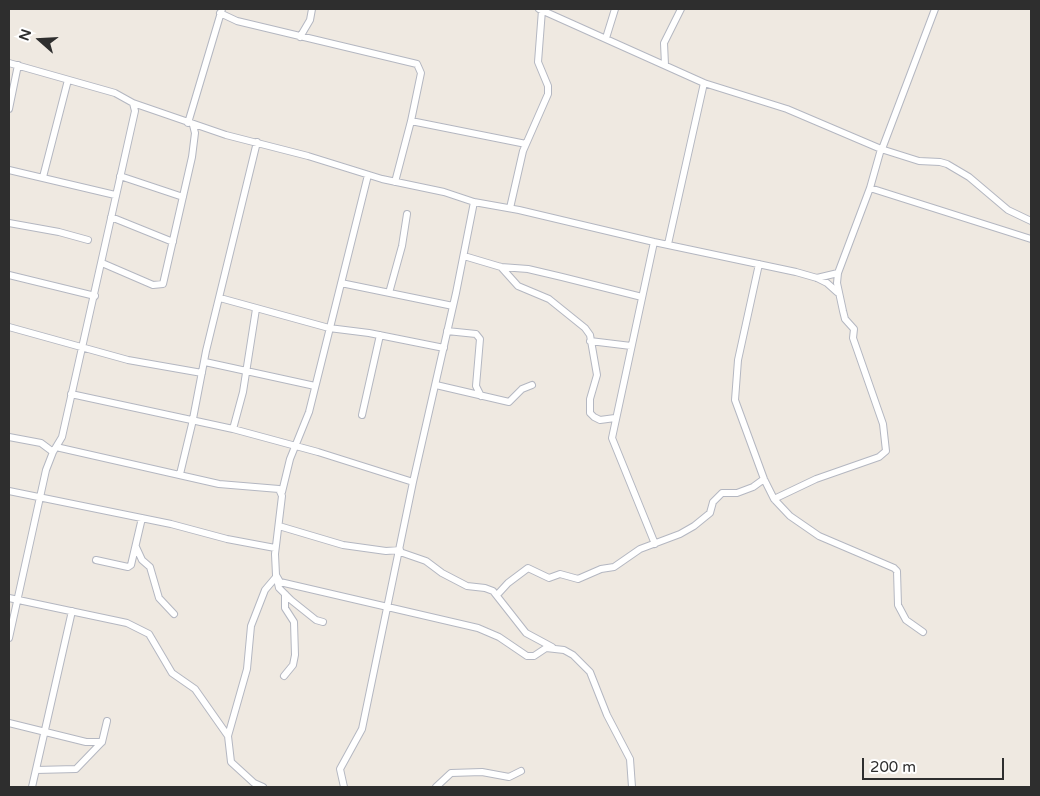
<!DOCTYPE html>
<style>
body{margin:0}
#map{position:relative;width:1040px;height:796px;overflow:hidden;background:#efe9e1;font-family:"Varela Round",sans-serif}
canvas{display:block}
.frame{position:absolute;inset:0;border:10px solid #2e2e2e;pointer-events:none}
.north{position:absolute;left:15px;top:15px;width:50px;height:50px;-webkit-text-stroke:4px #fff;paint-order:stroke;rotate:289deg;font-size:14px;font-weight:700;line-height:20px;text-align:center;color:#2e2e2e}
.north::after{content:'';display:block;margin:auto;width:18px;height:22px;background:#2e2e2e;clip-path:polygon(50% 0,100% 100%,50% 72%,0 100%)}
.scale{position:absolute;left:862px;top:758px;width:142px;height:22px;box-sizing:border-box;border:2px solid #2e2e2e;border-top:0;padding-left:6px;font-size:15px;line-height:18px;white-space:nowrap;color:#2e2e2e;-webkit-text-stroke:4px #fff;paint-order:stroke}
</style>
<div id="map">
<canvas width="1040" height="796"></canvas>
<div class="frame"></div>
<div class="north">N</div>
<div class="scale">200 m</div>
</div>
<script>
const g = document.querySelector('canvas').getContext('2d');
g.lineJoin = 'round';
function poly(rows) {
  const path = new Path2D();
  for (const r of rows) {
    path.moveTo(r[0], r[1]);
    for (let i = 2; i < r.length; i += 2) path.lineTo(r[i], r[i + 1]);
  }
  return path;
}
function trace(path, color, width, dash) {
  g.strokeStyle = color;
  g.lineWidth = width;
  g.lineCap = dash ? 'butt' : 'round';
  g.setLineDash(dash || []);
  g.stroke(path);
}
const minor = poly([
 [539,9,704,83,787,109,881,149,919,161,940,162,947,164,969,177,1008,210,1031,221],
 [220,13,237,21,417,64,421,73,411,121,395,182],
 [300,37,310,20,312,9],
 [606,38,615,9],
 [9,63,115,93,133,103,135,111,62,437,53,452,46,470,9,638],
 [665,65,664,43,681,9],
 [133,103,226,135,308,156,382,179,444,192,474,202,519,210,654,242,796,272,817,278,827,283,837,292],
 [9,109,18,65],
 [411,121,526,144],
 [188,123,222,9],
 [882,149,935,9],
 [9,170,115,195],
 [120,176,183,197],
 [43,177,68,80],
 [870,188,1031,239],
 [510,208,523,151,548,94,548,86,538,62,542,10],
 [111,217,173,242],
 [9,223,59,232,88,240],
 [654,242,612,438,655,544],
 [668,244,704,83],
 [464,256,501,267,528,269,562,277,642,297],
 [102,263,153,285,163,284,192,157,195,133,193,125],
 [759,264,738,360,735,400,764,479,774,499,790,516,819,536,894,568,897,571,898,605,906,620,923,632],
 [501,267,518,286,549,299,585,328,590,335,597,375,590,399,590,413,594,417,600,420,615,418],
 [9,275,95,296],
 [817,278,838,273],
 [341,283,453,306],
 [389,293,402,246,407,214],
 [220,298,329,328,369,333,444,348],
 [9,327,128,360,202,373],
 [447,331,476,334,480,339,476,386,481,396],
 [590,341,631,346],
 [205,362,315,386],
 [436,385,509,402,522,389,532,385],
 [71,394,233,429,318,452,413,482],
 [362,415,380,335],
 [233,429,243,392,256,309],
 [9,437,41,443,53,452],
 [56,447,219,484,279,489,282,496,275,554,276,575,280,582,478,628,499,637,527,656,534,656,546,648,564,650,573,655,590,672,607,715,630,759,632,787],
 [180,474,192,424,206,351,257,142],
 [9,491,171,524,227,539,275,548],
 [282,492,290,459,309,412,368,175],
 [774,499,816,479,879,457,886,451,883,424,853,338,854,329,845,319,843,311,837,283,838,273,870,188,881,149],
 [279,526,343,545,386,551,400,550],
 [136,547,142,560,150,567,159,598,174,614],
 [400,552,426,561,442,573,467,586,485,588,493,591,526,633,552,647],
 [96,560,128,567,131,565,142,518],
 [277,579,279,588,291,600,316,620,323,622],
 [497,595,508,583,528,568,549,578,560,574,578,579,601,569,614,567,640,549,680,534,694,526,710,513,713,502,722,493,737,493,753,487,764,479],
 [9,598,127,623,149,634,172,673,195,689,228,736,231,762,254,783,263,787],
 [284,676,293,665,295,655,294,622,285,608,285,594],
 [9,723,86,742,102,742],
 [228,736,247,669,251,626,265,590,276,577],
 [36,770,76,769,102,742,107,721],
 [32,787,72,611],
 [344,787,340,769,362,729,413,482,456,293,474,202],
 [436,787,451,773,482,772,509,777,521,771]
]);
trace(minor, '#b4b7c1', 8);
trace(minor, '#fff', 6);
</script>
